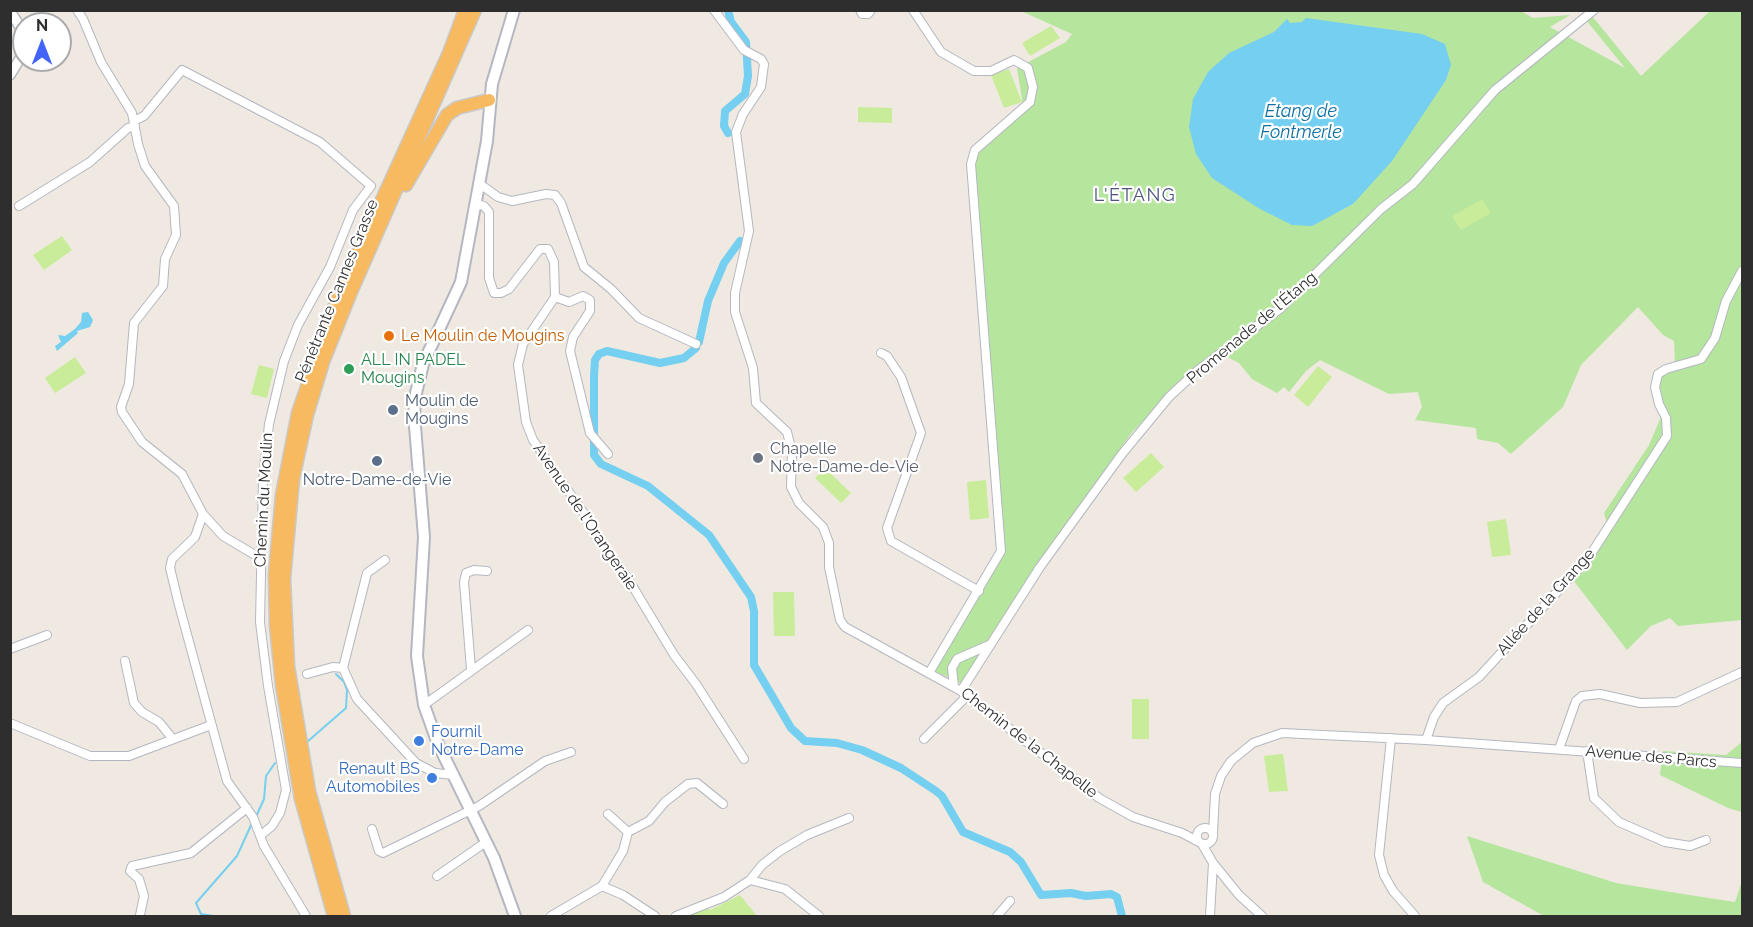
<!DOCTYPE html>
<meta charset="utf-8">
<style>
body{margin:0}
#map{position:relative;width:1753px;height:927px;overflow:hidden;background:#efe9e1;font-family:Raleway,sans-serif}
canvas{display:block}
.frame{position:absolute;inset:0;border:12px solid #2e2e2e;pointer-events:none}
.north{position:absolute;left:12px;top:12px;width:60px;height:60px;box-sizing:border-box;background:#fff;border:2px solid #ababab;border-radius:50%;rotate:0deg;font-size:16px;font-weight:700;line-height:24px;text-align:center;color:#2e2e2e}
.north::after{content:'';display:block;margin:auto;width:21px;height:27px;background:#4264fb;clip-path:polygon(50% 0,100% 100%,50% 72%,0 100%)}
</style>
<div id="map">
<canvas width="1753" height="927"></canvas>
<div class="frame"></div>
<div class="north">N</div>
</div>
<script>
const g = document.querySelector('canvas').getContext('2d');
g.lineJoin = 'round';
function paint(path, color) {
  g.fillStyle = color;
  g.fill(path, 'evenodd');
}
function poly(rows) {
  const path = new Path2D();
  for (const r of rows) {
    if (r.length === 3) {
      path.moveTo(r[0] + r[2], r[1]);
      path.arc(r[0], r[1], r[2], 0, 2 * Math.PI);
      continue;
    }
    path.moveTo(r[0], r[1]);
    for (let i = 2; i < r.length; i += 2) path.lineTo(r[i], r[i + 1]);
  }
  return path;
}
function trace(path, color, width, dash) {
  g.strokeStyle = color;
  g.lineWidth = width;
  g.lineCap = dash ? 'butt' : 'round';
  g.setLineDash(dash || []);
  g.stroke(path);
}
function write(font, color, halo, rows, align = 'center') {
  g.font = font + ' Raleway,sans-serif';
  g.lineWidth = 4.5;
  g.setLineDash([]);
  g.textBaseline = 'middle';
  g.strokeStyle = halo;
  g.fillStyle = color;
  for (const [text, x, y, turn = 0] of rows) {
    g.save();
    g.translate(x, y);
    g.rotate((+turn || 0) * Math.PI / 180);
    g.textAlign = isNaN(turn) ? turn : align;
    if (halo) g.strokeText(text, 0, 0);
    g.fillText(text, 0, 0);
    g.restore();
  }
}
const green = poly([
 [1519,10,1533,18,1570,15,1550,27,1625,68,1586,20,1592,16,1641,76,1710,11,1742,11,1742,620,1678,626,1670,618,1651,626,1627,650,1567,572,1575,565,1578,566,1590,552,1607,523,1604,513,1649,445,1661,417,1652,393,1652,380,1660,369,1675,364,1674,341,1663,335,1638,307,1581,365,1563,407,1511,454,1498,443,1477,439,1476,428,1415,420,1422,407,1418,392,1389,394,1320,360,1306,371,1289,392,1284,387,1277,393,1252,379,1239,363,1215,351,1133,431,1040,560,964,681,960,683,935,671,1005,550,974,146,1023,105,1017,68,1066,42,1072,34,1021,11],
 [1449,70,1446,80,1430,102,1353,204,1316,223],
 [1742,742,1742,812,1728,808,1660,775,1663,751,1726,755],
 [1467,836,1616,883,1683,894,1735,902,1742,881,1742,916,1544,916,1483,882]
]);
const pitch = poly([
 [1051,26,1060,38,1030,56,1022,43],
 [1009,69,1022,102,1004,108,991,75],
 [858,107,892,108,892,123,858,122],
 [1482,199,1491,213,1461,230,1452,216],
 [62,236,72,250,44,270,33,255],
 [75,357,86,373,55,393,45,378],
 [259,365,274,369,267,398,251,394],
 [1318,366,1332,377,1308,407,1294,395],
 [1151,453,1164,467,1136,492,1123,478],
 [825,468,851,493,841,503,815,478],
 [986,480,989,518,970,520,967,482],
 [1506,519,1511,555,1492,557,1487,522],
 [773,592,794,592,795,636,774,636],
 [1132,699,1149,699,1149,739,1132,739],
 [1283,754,1288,791,1269,792,1264,756],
 [740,895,757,916,688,916,707,908,710,910]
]);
const water = poly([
 [1306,18,1422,34,1445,44,1451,65,1446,80,1392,161,1353,204,1312,226,1292,225,1260,209,1212,178,1196,154,1189,127,1193,99,1208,72,1229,53,1274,32,1287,19,1290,23,1302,22],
 [88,312,93,320,90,327,77,331,78,333,57,351,55,346,61,342,58,335,65,336,75,329,81,322,82,313]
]);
const stream = poly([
 [307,742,346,708,347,690,344,682,336,674],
 [255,819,264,799,266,776,275,763],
 [213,916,201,914,196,903,237,856,252,823]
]);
const canal = poly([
 [728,133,724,126,725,111,745,94,748,76,746,42,731,22,728,10],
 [699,342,708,301,724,263,740,241],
 [696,348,684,358,660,363,607,351,599,354,595,360,594,376,594,455,601,464,648,486,709,535,751,597,754,611,754,665,791,728,805,741,837,743,862,750,901,768,936,791,942,796,963,832,1010,852,1021,862,1041,895,1071,893,1086,896,1111,894,1117,897,1122,916]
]);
const minor = poly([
 [77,10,83,19,101,62,132,113,138,144,145,166,174,206,176,235,165,259,163,286,134,323,129,384,121,407,122,412,142,442,182,474,203,514,223,536,260,558],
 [714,10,744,50,761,59,764,64,761,87,743,114,736,132,749,231,735,293,735,312,753,368,756,403,787,432,792,452,791,487,799,503,823,527,829,543,829,567,840,620,845,627,961,691,1099,798,1133,817,1182,833,1199,842],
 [860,10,862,14,868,14,871,10],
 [913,10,941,52,974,71,991,71,1014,60,1028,68,1033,87,1030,102,975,150,971,164,1001,551,929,673],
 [134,121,144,116,182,70,320,142,371,186,353,210,330,267,298,325,284,361,269,424,263,480,260,622,268,686,286,790,280,813,272,826,261,835],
 [480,184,498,197,512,201,546,194,555,195,561,203,584,267,611,289,639,318,696,344],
 [476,204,484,206,489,212,489,278,494,293,501,293,509,289,540,249,548,249,554,262,555,297,523,344,518,365,526,422,533,440,587,518,597,538,627,577,674,655,696,684,744,759],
 [19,206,90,162,128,128,135,126],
 [555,297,569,302,583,296,590,300,590,311,573,337,570,351,590,433,608,454],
 [881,353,887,356,901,377,921,433,887,528,891,541,979,591],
 [203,514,195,537,172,559,170,568,179,605,227,781,253,817,264,846,306,916],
 [385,560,367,573,343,668,357,699,416,763,435,773,454,775],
 [10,649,47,635],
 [125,661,134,703,142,712,159,722,172,738],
 [471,669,464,582,466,573,474,570,487,571],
 [307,674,333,667,343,668],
 [954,686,952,668,957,659,989,645],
 [961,691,1040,567,1122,454,1169,397,1197,371,1281,308,1381,209,1413,184,1495,90,1594,10],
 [424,705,528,630],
 [10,723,90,756,129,756,211,725],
 [1391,738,1379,855,1384,875,1393,891,1415,916],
 [924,739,968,695],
 [1426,740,1434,717,1443,703,1479,677,1589,557,1667,436,1666,418,1659,404,1655,387,1658,374,1666,369,1701,359,1715,338,1726,301,1742,271],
 [1559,749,1576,701,1582,696,1600,694,1640,703,1677,702,1742,672],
 [1587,751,1594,798,1619,822,1665,842,1690,846,1706,840],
 [1205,836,8],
 [372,829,379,851,383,853,479,806,545,761,571,752],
 [628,832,649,821,665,802,688,784,697,783,723,804],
 [1213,833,1215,794,1221,776,1231,761,1253,743,1282,733,1426,740,1742,763],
 [1202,844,1213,863,1239,895,1262,916],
 [437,876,486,842],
 [750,880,762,865,780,851,807,835,849,818],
 [602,886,623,851,628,832,608,814],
 [140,915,144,896,139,879,130,871,132,866,191,853,247,808],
 [551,916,602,886,623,895,655,916],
 [676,916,724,897,750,880,785,889,819,916],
 [997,916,1010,901],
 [1210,916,1213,863]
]);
const tertiary = poly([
 [10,11,24,33],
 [10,75,24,52]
]);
const secondary = poly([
 [514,10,492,84,487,141,461,282,423,364,416,393,414,414,424,537,417,656,424,705,438,744,494,858,515,916]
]);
const trunk = poly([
 [406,185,447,115,457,108,489,100],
 [334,916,301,799,282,685,276,626,275,574,282,495,298,413,339,294,449,53,465,10],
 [344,916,309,791,288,666,284,579,293,479,307,415,323,362,351,292,475,10]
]);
const markers = [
 [389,336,6,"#e8710a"],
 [349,369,6,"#2e9e5b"],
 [393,410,6,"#5c6f8a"],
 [758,458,6,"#6b7280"],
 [377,461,6,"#5c6f8a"],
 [419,741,6,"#3f7fe0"],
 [432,778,6,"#3f7fe0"]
];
const streetNames = [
 ["Pénétrante Cannes Grasse",337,291,-68],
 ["Promenade de l'Étang",1252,328,-40],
 ["Chemin du Moulin",264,500,-87],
 ["Avenue de l'Orangeraie",585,517,56],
 ["Allée de la Grange",1546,602,-48],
 ["Chemin de la Chapelle",1029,743,38],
 ["Avenue des Parcs",1651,757,5]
];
const foodNames = [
 ["Le Moulin de Mougins",401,336]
];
const leisureNames = [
 ["ALL IN PADEL",361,360],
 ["Mougins",361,378]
];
const serviceNames = [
 ["Moulin de",405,401],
 ["Mougins",405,419],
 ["Notre-Dame-de-Vie",377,480,"center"]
];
const worshipNames = [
 ["Chapelle",770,449],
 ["Notre-Dame-de-Vie",770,467]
];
const shopNames = [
 ["Fournil",431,732],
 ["Notre-Dame",431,750],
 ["Renault BS",420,769,"right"],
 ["Automobiles",420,787,"right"]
];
const waterNames = [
 ["Étang de",1301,112],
 ["Fontmerle",1301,133]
];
const neighbourhoodNames = [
 ["L'ÉTANG",1135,196]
];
paint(green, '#b6e59e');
paint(pitch, '#c9ec9a');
paint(water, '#75cff0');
trace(stream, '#75cff0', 2);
trace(canal, '#75cff0', 8);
trace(minor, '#b4b7c1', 10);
trace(tertiary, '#b4b7c1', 12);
trace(secondary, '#b4b7c1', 14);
trace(trunk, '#c9c9c9', 15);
trace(minor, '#fff', 8);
trace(tertiary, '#fff', 9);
trace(secondary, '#fff', 10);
trace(trunk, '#f8ba60', 12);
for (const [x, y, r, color] of markers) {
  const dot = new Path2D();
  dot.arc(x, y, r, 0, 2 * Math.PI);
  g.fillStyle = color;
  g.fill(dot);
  trace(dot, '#fff', 2);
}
write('16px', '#2e2e2e', '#fff', streetNames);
write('16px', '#c56008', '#fff', foodNames, 'left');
write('16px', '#27864d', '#fff', leisureNames, 'left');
write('16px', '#4e5e75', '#fff', serviceNames, 'left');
write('16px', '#5b616d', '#fff', worshipNames, 'left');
write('16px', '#366cbe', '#fff', shopNames, 'left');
write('italic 18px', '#0d6fa3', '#fff', waterNames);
g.letterSpacing = '1.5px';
write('18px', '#4d5680', '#fff', neighbourhoodNames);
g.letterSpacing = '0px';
</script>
